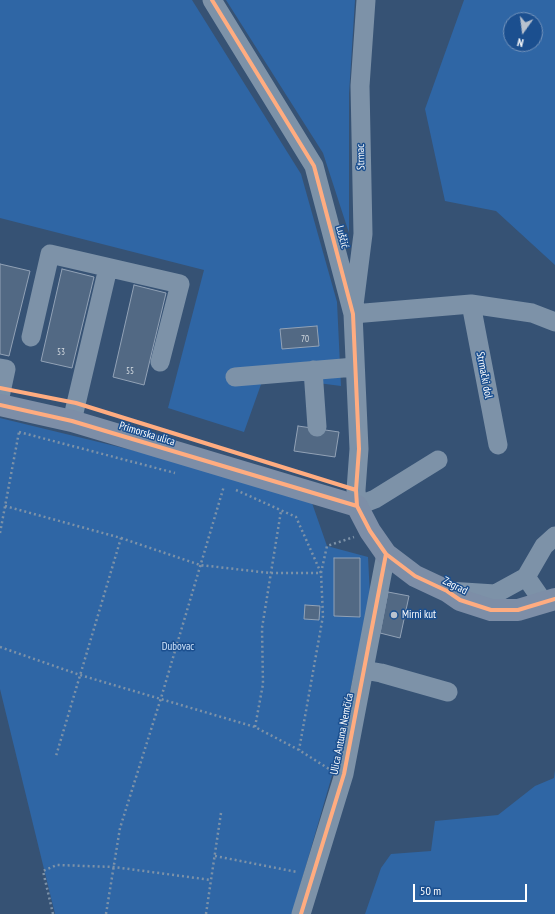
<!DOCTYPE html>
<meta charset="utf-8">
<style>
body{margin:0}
#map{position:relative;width:555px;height:914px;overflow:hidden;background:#365274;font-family:"PT Sans Narrow",sans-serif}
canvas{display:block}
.north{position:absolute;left:503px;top:12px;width:40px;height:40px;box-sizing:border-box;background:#1b4f8f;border:1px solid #7695bc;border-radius:50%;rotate:194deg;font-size:11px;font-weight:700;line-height:16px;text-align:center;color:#fff}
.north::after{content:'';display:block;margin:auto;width:14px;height:18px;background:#b9c2ce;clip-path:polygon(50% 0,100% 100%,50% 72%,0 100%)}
.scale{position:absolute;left:413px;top:884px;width:114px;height:18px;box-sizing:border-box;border:2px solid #fff;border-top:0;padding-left:5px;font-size:12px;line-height:14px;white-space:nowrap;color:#fff;-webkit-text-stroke:3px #1b4f8f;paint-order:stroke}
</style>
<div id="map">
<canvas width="555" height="914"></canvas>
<div class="north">N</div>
<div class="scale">50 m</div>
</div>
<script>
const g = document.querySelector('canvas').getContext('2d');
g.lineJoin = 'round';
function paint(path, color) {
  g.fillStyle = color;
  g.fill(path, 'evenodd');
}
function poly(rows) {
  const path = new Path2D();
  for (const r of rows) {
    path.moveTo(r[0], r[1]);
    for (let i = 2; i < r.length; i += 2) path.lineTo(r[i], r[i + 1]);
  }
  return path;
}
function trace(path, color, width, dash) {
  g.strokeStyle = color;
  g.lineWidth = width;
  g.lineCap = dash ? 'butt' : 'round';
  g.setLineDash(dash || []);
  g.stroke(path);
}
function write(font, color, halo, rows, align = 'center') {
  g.font = font + ' "PT Sans Narrow",sans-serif';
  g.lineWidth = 3;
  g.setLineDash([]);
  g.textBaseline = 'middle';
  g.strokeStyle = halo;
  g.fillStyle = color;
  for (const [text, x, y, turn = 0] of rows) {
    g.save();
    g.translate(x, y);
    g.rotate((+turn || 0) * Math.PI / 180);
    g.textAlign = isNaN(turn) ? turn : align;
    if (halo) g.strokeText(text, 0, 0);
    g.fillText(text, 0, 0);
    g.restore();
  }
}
const green = poly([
 [0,0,192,0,301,174,337,302,341,386,264,376,244,432,168,408,204,270,0,218],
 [226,0,355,0,349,94,349,233,323,153],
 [464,0,555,0,555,265,496,211,445,201,425,109],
 [511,20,535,20,535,44,511,44],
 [0,418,185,463,312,503,327,546,368,557,370,596,333,772,292,914,55,914,0,689],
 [555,770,555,914,365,914,381,868,391,854,431,851,435,821,498,815,535,786,554,778]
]);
const building = poly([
 [0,264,30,271,9,356,0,354,0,264],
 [62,269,94,277,72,368,41,361,62,269],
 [134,285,166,293,144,385,113,377,134,285],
 [317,326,319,346,282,349,280,329,317,326],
 [298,426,339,432,335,457,294,451,298,426],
 [334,558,360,558,360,617,334,616,334,558],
 [388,592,409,596,400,638,380,633,388,592],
 [305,605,320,606,319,620,304,619,305,605]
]);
const path = poly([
 [19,432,175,473],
 [236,490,296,517,321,573,323,616,299,750],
 [5,506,121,538,56,756],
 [0,533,19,432],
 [121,538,200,565,270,573,321,573,327,546,354,537],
 [0,647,80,675,255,727,299,750,329,769],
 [255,727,263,684,262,628,281,511],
 [215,856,297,872],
 [53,914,43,871,57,865,114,867,211,880,221,813],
 [106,914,120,828,161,698,224,486],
 [206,914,211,880]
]);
const minor = poly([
 [212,0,314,166,353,314,359,449,356,490,357,506,375,499,438,460],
 [471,304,498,445],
 [354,305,363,234,360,86,366,0],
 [353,314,471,304,532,313,555,322],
 [31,337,50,254,180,284,160,362],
 [0,368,6,369,0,397],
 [313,370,317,427],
 [235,377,355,367],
 [72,421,108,268],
 [448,591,495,594,526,577],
 [544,603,526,577,544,546,555,536],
 [364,670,381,673,448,692],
 [301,914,344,774,386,554]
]);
const major = poly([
 [0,405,72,421,357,506,370,531,386,554,415,576,447,591,460,600,491,610,518,610,555,599]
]);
const cycleway = poly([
 [212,0,314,166,353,314,359,449,356,490,357,506,370,531,386,554,415,576,447,591,460,600,491,610,518,610,555,599],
 [0,388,76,403,356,490],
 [0,405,72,421,357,506],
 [301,914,344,774,386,554]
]);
const markers = [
 [394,615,4,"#b9c2ce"]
];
const numberNames = [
 ["70",305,339],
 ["53",61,352],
 ["55",130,371]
];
const streetNames = [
 ["Strmac",361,157,-91],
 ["Luščić",342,237,75],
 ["Strmački dol",484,375,79],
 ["Primorska ulica",147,434,17],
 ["Zagrad",455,586,27],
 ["Ulica Antuna Nemčića",342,734,-79]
];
const poiNames = [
 ["Mirni kut",402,615]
];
const parkNames = [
 ["Dubovac",178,647]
];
paint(green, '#2f66a5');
paint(building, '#526984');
trace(building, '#92a2b6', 1);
trace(path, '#7d92a8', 2.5, [2, 3]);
trace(minor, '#7d92a8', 19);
trace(major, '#7d8ea7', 22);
trace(cycleway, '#ffac80', 4);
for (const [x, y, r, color] of markers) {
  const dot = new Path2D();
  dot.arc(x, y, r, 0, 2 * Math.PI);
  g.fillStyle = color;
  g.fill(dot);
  trace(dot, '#1b4f8f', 1.5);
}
write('9px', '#d4dae0', null, numberNames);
write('11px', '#fff', '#1b4f8f', streetNames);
write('11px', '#fff', '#1b4f8f', poiNames, 'left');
write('11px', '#cfe3fa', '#1b4f8f', parkNames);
</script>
